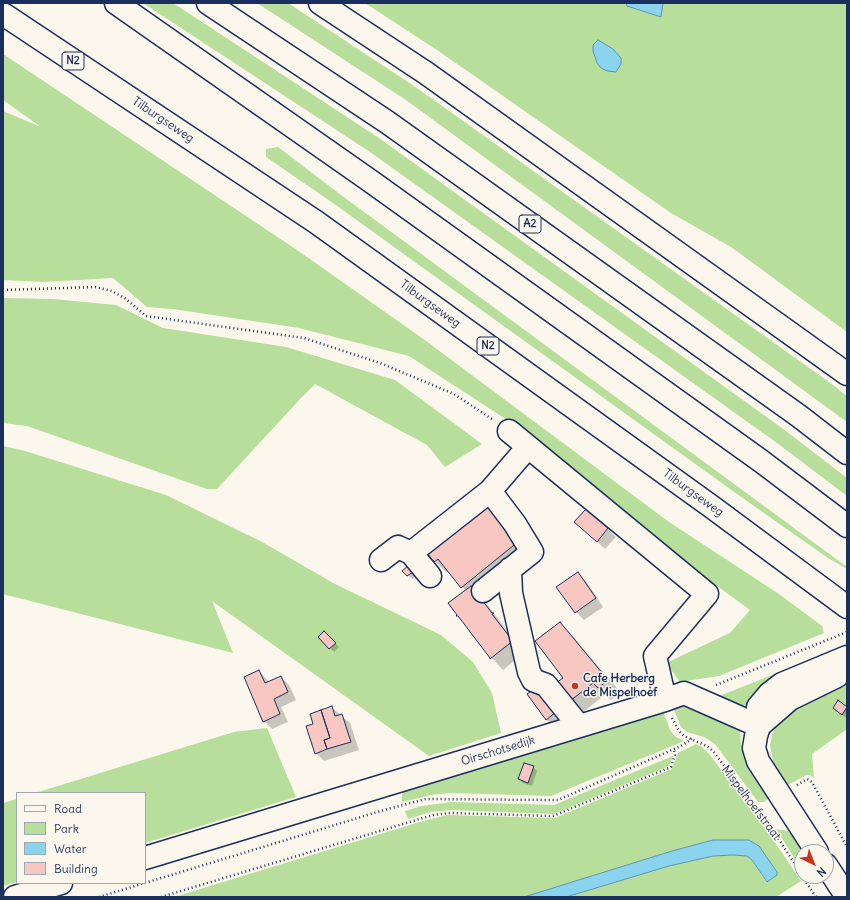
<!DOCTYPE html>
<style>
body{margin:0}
#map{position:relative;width:850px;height:900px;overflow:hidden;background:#fbf7ec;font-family:Delius,sans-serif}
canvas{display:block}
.frame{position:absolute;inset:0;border:4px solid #1b2f5e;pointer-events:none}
.legend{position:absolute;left:16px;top:792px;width:130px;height:92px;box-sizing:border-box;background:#fbf7ec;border:1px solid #a1a7b3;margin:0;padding:5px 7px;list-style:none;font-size:12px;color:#1b2f5e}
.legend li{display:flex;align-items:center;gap:8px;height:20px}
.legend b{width:20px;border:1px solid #a1a7b3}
.north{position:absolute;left:794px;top:844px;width:40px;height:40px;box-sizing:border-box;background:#fbf7ec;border:1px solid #a1a7b3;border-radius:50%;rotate:137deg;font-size:11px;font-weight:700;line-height:16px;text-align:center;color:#1b2f5e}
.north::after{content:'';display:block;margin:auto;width:14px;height:18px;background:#c8321e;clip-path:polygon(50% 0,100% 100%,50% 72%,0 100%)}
</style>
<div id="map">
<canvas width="850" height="900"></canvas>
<div class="frame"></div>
<ul class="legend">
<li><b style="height:5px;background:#fbf7ec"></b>Road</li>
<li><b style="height:11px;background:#b7de9a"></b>Park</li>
<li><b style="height:11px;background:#8bd4ed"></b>Water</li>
<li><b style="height:11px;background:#f8c7c2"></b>Building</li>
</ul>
<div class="north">N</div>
</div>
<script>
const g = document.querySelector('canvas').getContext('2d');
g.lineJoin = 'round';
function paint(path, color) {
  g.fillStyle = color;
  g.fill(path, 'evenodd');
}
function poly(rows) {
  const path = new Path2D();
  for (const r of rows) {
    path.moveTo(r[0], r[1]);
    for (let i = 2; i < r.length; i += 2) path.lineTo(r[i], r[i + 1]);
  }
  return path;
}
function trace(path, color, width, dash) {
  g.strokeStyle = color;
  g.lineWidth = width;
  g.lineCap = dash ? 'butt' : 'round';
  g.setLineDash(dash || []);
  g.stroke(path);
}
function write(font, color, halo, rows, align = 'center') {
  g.font = font + ' Delius,sans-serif';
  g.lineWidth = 3;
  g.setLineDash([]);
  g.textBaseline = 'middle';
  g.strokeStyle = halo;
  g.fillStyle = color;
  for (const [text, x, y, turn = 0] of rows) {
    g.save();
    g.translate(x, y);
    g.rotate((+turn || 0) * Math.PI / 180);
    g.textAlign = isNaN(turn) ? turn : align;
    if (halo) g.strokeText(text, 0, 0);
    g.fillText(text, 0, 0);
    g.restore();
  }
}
const green = poly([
 [143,3,173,3,379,138,786,431,847,478,847,496,777,443,370,152],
 [257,3,288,3,417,88,829,382,847,396,847,422,406,100],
 [365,3,626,3,627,6,661,17,663,3,847,3,847,332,731,247,671,213,440,52],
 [3,54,297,250,422,338,669,522,779,594,822,626,824,633,719,676,680,682,666,663,730,633,750,610,654,540,504,418,409,356,299,328,173,309,147,307,113,278,43,282,3,280,3,111,41,127,3,100],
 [278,147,341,195,847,567,847,569,828,558,737,494,333,203,266,157,266,149],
 [3,298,53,299,116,305,163,328,286,347,395,380,482,444,445,467,427,445,315,384,301,398,217,489,207,489,27,426,3,423],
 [3,446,25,451,166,495,262,542,335,584,441,635,473,662,492,693,501,733,429,756,212,601,233,653,3,594],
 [847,645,847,652,747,705,739,706,717,697],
 [847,680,847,729,812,754,814,778,810,775,806,775,786,786,774,766,770,745,772,735,779,717,835,685],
 [688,703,740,728,741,743,744,759,748,767,769,798,764,802,758,802,715,744,704,737,687,732,681,727,673,708],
 [663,711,670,730,676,737,684,741,551,796,450,793,431,795,402,802,402,790],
 [267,728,296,797,145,843,145,793,35,793,234,732],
 [696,744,702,747,710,755,774,841,801,881,776,897,566,897,669,866,713,856,733,855,747,856,752,860,766,882,776,875,777,872,759,846,749,840,713,840,672,851,524,897,174,897,423,821,447,815,555,818,672,769,678,753],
 [673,756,669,766,554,814,451,810,430,812,408,819,405,811,422,806,451,802,554,805],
 [17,799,17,882,3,886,3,803],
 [776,829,792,832,805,852,802,852,802,870]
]);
const water = poly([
 [626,3,663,3,661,17,627,6,626,3],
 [598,40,613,49,621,58,621,64,616,72,607,71,601,68,597,63,593,51,593,45,598,40],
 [713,840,749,840,759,846,777,872,777,875,767,882,752,860,747,856,733,855,713,856,669,866,566,897,524,897,672,851,713,840]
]);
const shadow = poly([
 [488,505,530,554,483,599,524,653,503,670,491,657,466,591,449,571,447,573,435,561],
 [586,510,616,537,605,549,584,530],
 [408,567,416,576,412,579,404,571],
 [578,573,586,581,603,607,584,620,576,612],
 [560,623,572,635,620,692,611,700,605,695,583,712,571,700,565,678],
 [324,632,339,647,334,652,319,637],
 [259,671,269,682,281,677,289,685,296,700,281,707,288,722,272,729,264,721],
 [545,696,564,720,554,727,546,719],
 [838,702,847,708,846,718,838,711],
 [331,707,350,723,359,750,324,761,316,753,314,724],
 [533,767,537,771,532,786,523,783,519,779]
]);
const building = poly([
 [488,504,519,541,461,588,438,559,434,562,427,553,488,504],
 [586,509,608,528,597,542,574,522,586,509],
 [408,566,413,572,407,576,402,571,408,566],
 [578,572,596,598,575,613,556,587,578,572],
 [471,586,492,613,494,613,492,614,512,640,514,640,490,659,490,658,458,616,456,616,457,615,448,603,471,586],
 [560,622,608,680,598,688,593,683,570,701,556,683,563,678,535,641,560,622],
 [324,631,336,643,329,649,318,637,324,631],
 [259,670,265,683,281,676,288,692,274,699,280,714,263,722,244,677,259,670],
 [537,687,556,712,546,720,527,694,537,687],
 [838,700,847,707,842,715,833,708,838,700],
 [332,706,335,716,342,714,351,742,327,749,324,740,330,738,321,710,332,706],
 [321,710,330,738,324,740,327,749,315,754,306,726,313,724,310,714,321,710],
 [524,763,534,766,528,783,518,779,524,763]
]);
const path = poly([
 [3,290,95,287,112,291,126,299,146,316,304,338,380,363,454,394,492,419],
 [716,685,847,632],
 [672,718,679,731,684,736,707,746,713,751,776,835,802,875],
 [797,785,807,779,812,782,847,847],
 [802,876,816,897],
 [99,897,384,810,426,799,558,800,681,746,692,739],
 [161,897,433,815,450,813,553,816,671,767,675,755,674,749]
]);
const minor = poly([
 [509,431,707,594,655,656,665,700],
 [411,553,430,576],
 [381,560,398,547,411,553,490,491,528,447],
 [510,569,511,593,529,672,533,680,546,685,579,726],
 [483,591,532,552,515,524,490,491],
 [759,726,790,699,837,676],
 [817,852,758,761,754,748,756,736,759,726,758,707,769,694,782,684,847,657],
 [145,858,665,700,684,693,759,726],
 [826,865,847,897],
 [15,897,61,883]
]);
const highway = poly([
 [116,3,369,180,761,461,847,526],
 [208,3,387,122,799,416,847,453],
 [320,3,426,73,847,374],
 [3,14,316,222,712,507,847,607]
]);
const markers = [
 [575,686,4,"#c8321e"]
];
const shields = [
 [73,61,22],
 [530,224,22],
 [488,346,22]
];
const shieldNames = [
 ["N2",73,61],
 ["A2",530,224],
 ["N2",488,346]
];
const streetNames = [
 ["Tilburgseweg",163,120,34],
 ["Tilburgseweg",430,304,36],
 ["Tilburgseweg",693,493,36],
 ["Oirschotsedijk",498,751,-17],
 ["Mispelhoefstraat",751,803,53]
];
const poiNames = [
 ["Cafe Herberg",583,679],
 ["de Mispelhoef",583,693]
];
paint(green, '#b7de9a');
paint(water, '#8bd4ed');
trace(water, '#5e92b4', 1);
paint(shadow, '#0003');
paint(building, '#f8c7c2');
trace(building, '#1b2f5e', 1);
trace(minor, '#1b2f5e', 25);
trace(highway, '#1b2f5e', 25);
trace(path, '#1b2f5e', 2.5, [1, 3]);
trace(minor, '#fbf7ec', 22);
trace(highway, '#fbf7ec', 22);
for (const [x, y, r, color] of markers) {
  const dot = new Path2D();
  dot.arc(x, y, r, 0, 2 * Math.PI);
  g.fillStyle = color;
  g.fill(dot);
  trace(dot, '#fbf7ec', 1.5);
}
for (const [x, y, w] of shields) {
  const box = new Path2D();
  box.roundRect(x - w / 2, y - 9, w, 18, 3);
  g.fillStyle = '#fbf7ec';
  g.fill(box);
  trace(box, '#1b2f5e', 1);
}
write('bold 11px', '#1b2f5e', null, shieldNames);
write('12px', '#1b2f5e', '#fbf7ec', streetNames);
write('bold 12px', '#1b2f5e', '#fbf7ec', poiNames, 'left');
</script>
